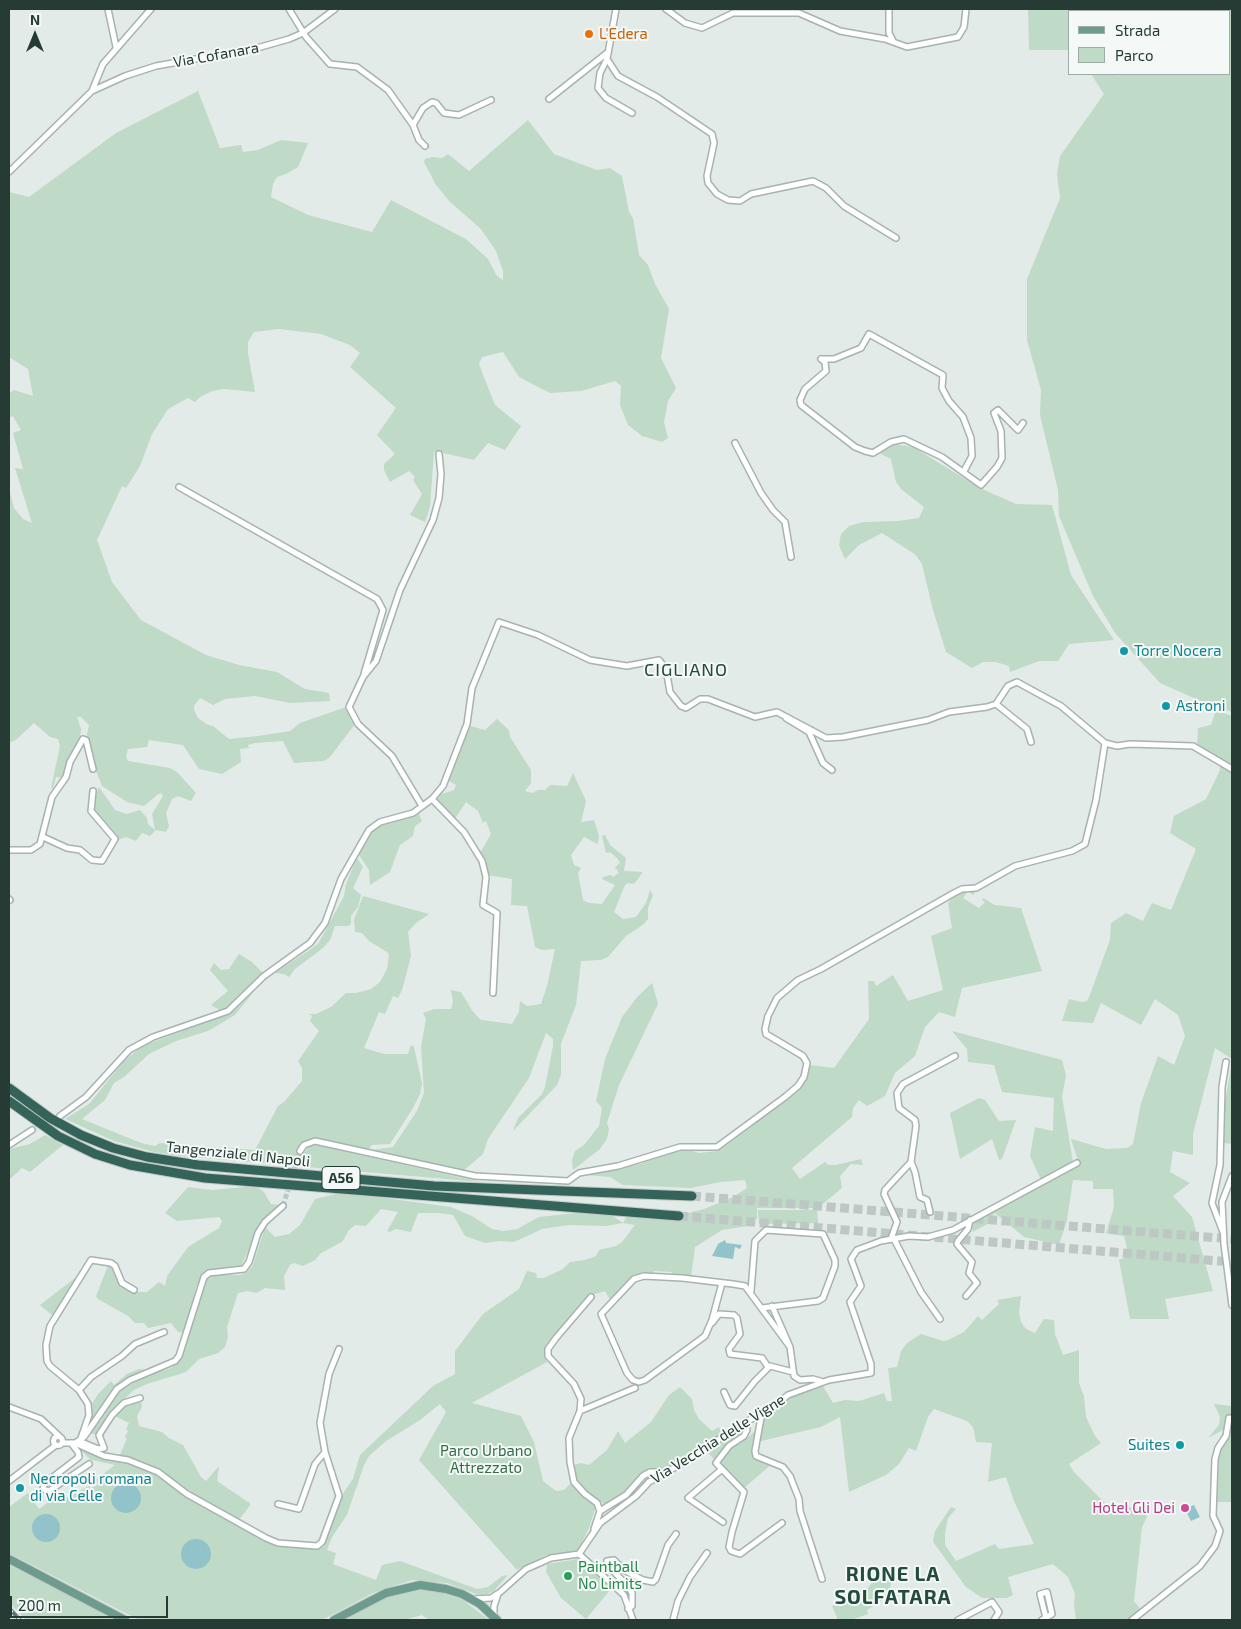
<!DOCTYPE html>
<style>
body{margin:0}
#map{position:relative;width:1241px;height:1629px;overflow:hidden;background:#e3ebe8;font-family:"Exo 2",sans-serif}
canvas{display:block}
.frame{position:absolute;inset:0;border:10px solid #253b34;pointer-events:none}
.legend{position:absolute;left:1068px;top:10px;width:162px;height:65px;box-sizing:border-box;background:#f4f8f6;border:1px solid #a1aca8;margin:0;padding:6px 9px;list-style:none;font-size:15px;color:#253b34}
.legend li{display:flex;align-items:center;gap:10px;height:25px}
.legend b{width:25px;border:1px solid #a1aca8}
.north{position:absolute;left:10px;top:10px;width:50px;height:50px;-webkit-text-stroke:4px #f4f8f6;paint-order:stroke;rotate:0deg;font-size:14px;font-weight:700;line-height:20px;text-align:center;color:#253b34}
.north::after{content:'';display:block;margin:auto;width:18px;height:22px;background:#253b34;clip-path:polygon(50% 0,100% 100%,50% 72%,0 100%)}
.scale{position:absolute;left:10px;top:1596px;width:158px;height:22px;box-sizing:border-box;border:2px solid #253b34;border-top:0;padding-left:6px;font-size:15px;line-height:18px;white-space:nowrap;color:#253b34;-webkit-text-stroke:4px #f4f8f6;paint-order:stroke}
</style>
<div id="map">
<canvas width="1241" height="1629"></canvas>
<div class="frame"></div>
<ul class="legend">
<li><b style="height:6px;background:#6d9c8f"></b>Strada</li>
<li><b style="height:14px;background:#bfdac6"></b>Parco</li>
</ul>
<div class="north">N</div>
<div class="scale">200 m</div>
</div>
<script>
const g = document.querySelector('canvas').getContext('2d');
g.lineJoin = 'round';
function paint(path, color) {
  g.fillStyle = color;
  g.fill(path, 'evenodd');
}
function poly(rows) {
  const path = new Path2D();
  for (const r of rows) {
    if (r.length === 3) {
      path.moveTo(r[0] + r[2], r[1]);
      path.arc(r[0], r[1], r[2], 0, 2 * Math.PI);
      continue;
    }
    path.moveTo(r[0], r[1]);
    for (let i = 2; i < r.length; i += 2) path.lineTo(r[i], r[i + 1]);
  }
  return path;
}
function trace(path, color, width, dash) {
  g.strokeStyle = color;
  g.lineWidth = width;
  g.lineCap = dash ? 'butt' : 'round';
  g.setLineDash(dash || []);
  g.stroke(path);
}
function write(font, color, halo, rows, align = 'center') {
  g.font = font + ' "Exo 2",sans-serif';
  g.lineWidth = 4;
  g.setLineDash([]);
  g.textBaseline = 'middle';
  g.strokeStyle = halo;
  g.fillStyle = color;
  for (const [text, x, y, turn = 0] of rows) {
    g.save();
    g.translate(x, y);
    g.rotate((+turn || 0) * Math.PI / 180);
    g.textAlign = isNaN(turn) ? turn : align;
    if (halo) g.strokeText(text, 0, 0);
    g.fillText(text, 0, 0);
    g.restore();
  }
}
const green = poly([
 [1028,9,1076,9,1078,11,1070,11,1070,50,1029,50],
 [1140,9,1191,9,1187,11,1136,11],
 [1201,9,1232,9,1232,712,1203,702,1160,683,1115,633,1093,596,1059,516,1058,490,1040,415,1041,390,1027,340,1027,279,1060,198,1057,174,1060,156,1104,94,1091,74,1119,74,1116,78,1120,74,1230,74,1230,11,1196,11],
 [198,91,220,148,241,145,243,152,258,150,281,140,308,143,298,167,286,174,277,177,273,184,271,197,308,215,372,232,391,200,466,239,488,259,497,276,503,280,503,271,496,251,481,229,450,202,436,185,424,162,425,159,432,157,442,158,448,154,469,171,528,120,554,154,597,170,610,168,622,176,629,212,633,218,639,255,648,265,655,284,669,309,661,358,676,388,668,401,664,422,668,438,662,442,642,436,628,425,620,405,621,386,615,381,581,391,550,393,519,377,503,352,482,357,479,364,482,372,495,405,521,426,505,450,488,443,474,460,434,451,430,507,425,522,410,515,422,494,413,480,415,477,409,471,390,482,384,470,384,464,395,454,377,435,396,408,350,367,360,353,350,345,321,334,279,329,254,332,248,342,248,353,255,392,224,389,212,391,200,397,195,402,188,398,168,409,152,434,140,466,126,488,122,486,97,540,112,582,141,620,206,655,239,665,277,672,305,689,329,693,330,701,290,703,255,696,225,699,213,705,200,698,194,706,194,710,198,718,208,725,213,726,229,739,258,736,290,731,300,723,346,707,355,724,330,757,324,761,294,763,283,741,255,743,248,745,249,748,240,749,241,762,222,774,199,769,183,745,149,740,147,747,128,749,126,757,128,761,170,768,177,772,196,793,191,801,178,796,172,799,166,813,169,826,166,832,156,830,150,836,142,833,136,841,126,837,118,840,92,808,99,787,115,810,127,814,140,810,147,818,148,824,155,830,152,814,163,796,161,793,157,795,144,806,127,802,102,786,91,758,87,734,89,725,81,717,77,717,81,729,80,739,73,754,70,755,65,775,63,778,56,777,53,788,51,788,60,746,58,739,50,737,34,723,17,739,9,743,9,489,14,508,23,519,32,523,15,468,23,469,13,433,21,430,13,416,10,417,9,414,9,393,14,390,33,396,28,369,9,357,9,192,29,197,116,133],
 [899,445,913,447,980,488,1016,504,1052,505,1071,575,1114,640,1069,644,1058,661,1039,661,1010,672,1009,666,996,662,983,662,972,668,946,652,933,610,922,564,916,555,882,533,859,545,845,559,839,545,841,534,849,526,863,522,899,521,919,518,924,507,901,489,896,482,891,459,879,453,891,446],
 [1216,710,1232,716,1232,1059,1215,1048,1193,1134,1193,1155,1173,1151,1170,1172,1190,1183,1173,1196,1192,1217,1213,1291,1165,1299,1169,1319,1130,1319,1119,1260,1129,1256,1124,1236,1106,1233,1114,1207,1113,1189,1093,1189,1093,1181,1073,1180,1067,1220,1059,1245,1024,1237,995,1213,990,1217,991,1222,973,1232,971,1221,1079,1164,1071,1139,1106,1149,1127,1148,1133,1144,1141,1103,1158,1056,1174,1065,1185,1036,1178,1015,1155,999,1141,1025,1101,1003,1093,1023,1062,1021,1069,999,1081,1002,1087,1001,1089,997,1110,940,1111,923,1126,913,1143,921,1152,903,1171,910,1196,849,1170,833,1174,816,1206,799,1220,770,1220,758,1197,747,1198,728,1211,725],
 [497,719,509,730,510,737,531,770,531,783,525,791,532,793,538,790,545,790,550,785,567,786,573,773,586,801,581,822,594,820,599,836,598,844,584,837,571,855,574,865,581,868,578,873,583,900,589,903,602,904,615,885,602,879,603,877,611,875,613,877,619,873,615,867,620,863,618,859,610,852,606,853,602,836,605,835,610,845,626,858,624,871,643,872,634,884,628,883,625,885,614,912,623,919,636,917,646,903,650,890,653,895,648,908,648,919,644,924,626,936,608,957,601,960,581,961,576,1005,561,1044,561,1075,557,1085,513,1131,518,1118,542,1094,545,1087,553,1046,553,1039,546,1033,529,1078,488,1139,483,1154,463,1171,372,1150,393,1147,417,1111,424,1093,421,1047,426,1019,423,1013,434,1009,451,1009,453,1002,451,990,461,992,473,1012,481,1020,512,1024,519,1012,520,1001,527,1006,541,1004,547,986,555,949,542,950,535,947,527,906,511,905,512,879,488,875,480,853,491,834,486,821,483,823,478,811,466,802,454,820,436,800,442,794,454,790,456,785,449,781,470,726,485,730],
 [419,814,422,821,415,826,413,836,400,845,390,872,370,885,369,870,359,855,373,830,376,827],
 [357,858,363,867,353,888,361,895,358,907,351,916,351,923,349,926,335,926,330,940,323,948,295,969,289,977,284,974,275,973,318,944,344,896,346,884],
 [964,890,975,892,973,895,968,891,963,898,979,908,985,902,982,900,983,898,995,905,1021,908,1042,971,962,988,955,1017,939,1012,925,1027,915,1056,895,1073,885,1096,867,1106,859,1100,853,1108,852,1117,792,1168,800,1179,825,1162,828,1165,836,1165,861,1159,863,1165,851,1164,840,1176,842,1188,818,1208,757,1208,757,1219,749,1219,748,1226,722,1230,695,1247,691,1277,673,1275,672,1272,654,1271,652,1274,635,1277,610,1300,605,1291,586,1297,545,1346,544,1357,547,1362,472,1403,521,1416,534,1442,543,1481,556,1491,564,1490,572,1482,580,1493,596,1506,589,1528,578,1551,546,1555,517,1570,419,1460,446,1412,440,1404,420,1420,386,1441,369,1456,364,1465,347,1515,332,1537,327,1550,336,1553,333,1564,376,1580,382,1565,400,1561,477,1589,488,1587,502,1576,508,1575,494,1591,487,1594,476,1594,447,1583,412,1580,373,1593,322,1620,139,1620,9,1553,9,1507,28,1493,39,1509,58,1495,68,1497,89,1486,91,1489,98,1484,95,1480,115,1465,91,1460,75,1445,156,1473,267,1541,308,1548,323,1547,340,1498,353,1479,360,1455,433,1386,455,1374,455,1351,483,1314,519,1289,527,1271,536,1273,537,1278,544,1278,563,1269,570,1262,585,1260,596,1256,599,1250,616,1246,622,1242,635,1225,623,1223,606,1226,569,1225,542,1229,514,1242,500,1241,485,1243,465,1236,453,1215,439,1213,418,1213,411,1232,396,1229,390,1232,387,1231,398,1212,381,1209,366,1226,355,1225,349,1230,342,1242,321,1253,315,1260,303,1266,294,1263,290,1265,284,1276,285,1290,265,1288,257,1293,247,1291,238,1293,227,1327,228,1337,225,1347,218,1353,199,1359,186,1372,147,1384,134,1390,115,1407,97,1434,92,1434,91,1431,118,1392,145,1376,171,1368,180,1360,205,1280,214,1275,240,1275,247,1272,253,1265,265,1227,275,1237,289,1234,300,1225,315,1199,336,1194,348,1193,451,1207,472,1216,492,1229,503,1231,517,1229,539,1217,576,1213,611,1215,623,1223,627,1216,678,1220,685,1218,685,1214,704,1209,733,1197,747,1188,745,1180,720,1182,691,1188,623,1185,610,1177,586,1175,640,1164,682,1148,699,1153,717,1151,727,1145,798,1091,804,1084,810,1065,834,1068,869,1019,868,981,874,981,876,986,893,975,908,1001,943,990,931,936,952,928,948,903,956,894],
 [363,896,429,914,416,923,408,932,411,956,402,990,398,998,393,996,385,1014,379,1012,364,1048,384,1054,408,1054,411,1045,414,1047,422,1083,420,1094,413,1108,390,1144,372,1145,367,1151,315,1139,306,1140,297,1151,305,1152,309,1146,315,1145,481,1182,180,1156,154,1152,114,1141,65,1119,89,1104,124,1061,142,1046,226,1015,235,1010,255,990,235,1015,225,1021,208,1031,176,1041,149,1054,124,1077,114,1083,105,1100,82,1119,141,1143,155,1146,160,1143,255,1150,278,1106,284,1102,302,1081,302,1068,298,1061,319,1031,310,1021,312,1016,309,1014,316,1014,331,1007,346,993,356,993,371,989,380,982,387,969,389,955,387,952,369,941,362,933,355,932,354,920],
 [239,954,252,962,264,974,229,1007,221,1011,211,1005,228,991,210,970,214,963,221,970,229,969],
 [652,983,658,1004,619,1085,607,1123,609,1129,607,1139,600,1149,573,1170,572,1160,575,1151,584,1145,599,1126,602,1108,596,1101,605,1059,622,1017,638,996],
 [952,1031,1062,1060,1066,1075,1062,1097,1073,1162,1041,1180,1030,1156,1035,1127,1053,1131,1054,1098,1002,1092,994,1065,968,1062,967,1049],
 [1232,1062,1232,1144,1224,1143,1225,1102],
 [979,1098,985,1100,999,1121,1016,1120,1002,1159,999,1160,992,1139,960,1159,950,1113],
 [45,1135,63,1145,30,1172,22,1168,9,1180,9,1149,30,1144],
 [256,1186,264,1192,271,1204,280,1205,279,1208,263,1220,241,1266,214,1269,202,1275,196,1287,185,1333,178,1332,171,1323,148,1328,144,1323,135,1323,128,1316,98,1299,96,1296,109,1263,112,1264,119,1278,135,1292,147,1292,159,1282,165,1286,167,1276,188,1247,219,1228,222,1221,219,1217,177,1221,165,1213,188,1187,212,1190],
 [758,1210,817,1210,818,1223,759,1224],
 [75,1278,77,1280,69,1294,53,1316,40,1305],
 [1021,1296,1019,1312,1021,1322,1026,1329,1035,1333,1044,1319,1054,1320,1055,1334,1063,1355,1079,1350,1079,1383,1084,1396,1086,1417,1095,1436,1101,1443,1069,1464,1074,1472,1106,1504,1143,1509,1147,1517,1142,1527,1134,1601,1141,1610,1133,1617,1124,1620,1076,1620,1074,1606,1075,1594,1068,1577,1053,1564,1008,1577,1013,1595,1007,1598,982,1598,966,1587,933,1542,935,1531,951,1507,956,1509,948,1518,945,1533,945,1545,956,1561,995,1544,999,1549,1034,1544,1014,1501,1006,1477,988,1482,992,1443,976,1442,973,1427,967,1421,934,1409,928,1417,916,1451,909,1448,899,1464,886,1475,849,1492,840,1417,821,1427,761,1441,757,1445,761,1418,789,1397,823,1386,833,1403,845,1400,859,1401,884,1393,887,1401,892,1401,888,1368,897,1367,901,1351,907,1343,921,1334,943,1341,948,1340,964,1332,978,1316,982,1320,999,1304,997,1300],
 [139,1369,147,1370,131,1377,117,1387,85,1434,92,1408,91,1405,98,1394,111,1381,114,1385,127,1374],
 [680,1387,692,1399,694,1410,699,1419,712,1431,719,1427,722,1433,665,1470,656,1468,649,1470,630,1489,605,1505,576,1483,571,1466,581,1463,589,1465,607,1450,618,1431,625,1443,651,1422,669,1395],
 [141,1399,142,1407,137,1416,139,1426,162,1432,169,1438,183,1445,201,1477,206,1481,219,1466,217,1481,251,1504,238,1521,194,1494,159,1469,120,1455,127,1438,125,1437,128,1431,126,1429,129,1423,115,1416,126,1404],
 [1214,1404,1232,1406,1232,1502,1214,1502,1218,1479,1219,1450,1227,1428,1208,1438,1219,1425,1220,1417],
 [757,1428,755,1457,773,1463,744,1488,718,1463,731,1447,750,1436],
 [739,1431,741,1431,741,1434,730,1442,715,1460,707,1452],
 [578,1559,611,1589,586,1619,561,1598,546,1572,547,1564],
 [9,1565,76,1599,114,1620,26,1620,9,1602],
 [875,1570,894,1574,887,1597,867,1610,868,1614,851,1620,838,1620,832,1606,864,1593,871,1584],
 [423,1590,437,1591,463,1600,489,1620,429,1620,422,1615,405,1620,345,1620,383,1599,409,1591]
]);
const water = poly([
 [725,1240,726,1243,742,1245,740,1249,735,1247,733,1259,712,1256,718,1244],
 [126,1498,15],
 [1194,1505,1200,1517,1191,1521,1185,1509],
 [46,1528,14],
 [196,1554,15]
]);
const streetTunnel = poly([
 [283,1206,300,1151]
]);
const highwayTunnel = poly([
 [692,1196,1232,1239],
 [679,1216,1232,1262]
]);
const street = poly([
 [108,9,116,47],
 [289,9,306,37,330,64,357,67,388,90,413,125,419,140,425,146],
 [616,9,607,59,600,73,598,88,606,98,632,113],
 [666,9,685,23,702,28,733,13,799,13,840,31,885,39,907,47,958,37,964,27,966,9],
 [889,9,889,33,893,41],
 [607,59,618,76,657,97,712,134,714,143,707,176,708,183,717,194,728,200,740,201,751,194,813,181,826,188,844,206,896,238],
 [92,91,125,76,156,66,257,48,289,39,303,33,335,9],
 [549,99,607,53],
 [413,125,423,108,432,102,436,103,444,113,459,115,491,100],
 [9,172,92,91,103,64,151,9],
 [821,359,825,362,826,371,805,389,800,400,801,405,855,447,865,451,873,453,891,442,904,439,942,457,981,485,997,467,1002,458,1001,431,994,413,998,410,1018,430,1023,423],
 [822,359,834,359,861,348,869,334,943,375,942,388,949,401,963,417,971,438,972,456,964,471],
 [735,443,761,493,773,510,785,522,791,557],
 [179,487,377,599,383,610,364,674],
 [996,704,1027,729,1031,742],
 [786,718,809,732,823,763,832,770],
 [1105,743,1117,746,1130,744,1193,746,1232,769],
 [432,799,464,832,482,861,486,877,483,905,497,913,493,993],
 [422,806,392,756,358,724,349,707,363,677,376,661,400,590,433,520,439,498,441,474,439,454],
 [43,837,67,848,80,850,92,860,102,861,115,839,91,811,93,791],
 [9,850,31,850,40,844,52,797,66,777,70,762,83,739,86,740,93,769],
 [9,899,10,900],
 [60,1116,86,1097,129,1050,153,1037,228,1011,264,976,310,943,325,923,341,879,369,830,380,822,413,813,432,799,443,786,467,724,472,688,499,622,538,635,590,660,627,666,659,660,666,669,670,692,681,706,686,708,700,699,708,699,755,717,777,712,826,738,843,737,928,720,949,712,987,707,996,704,1008,686,1017,682,1061,706,1105,743,1096,800,1085,844,1072,851,1015,866,976,888,962,889,954,893,821,969,798,980,777,998,768,1016,765,1029,766,1034,803,1056,807,1063,804,1077,798,1086,785,1097,717,1147,680,1147,618,1166,579,1173,568,1181,475,1176,315,1141,304,1145,300,1151],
 [9,1145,32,1130],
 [911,1162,915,1172,920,1197,927,1200,930,1212],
 [1232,1176,1222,1202,1224,1244,1232,1305],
 [1223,1232,1212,1203,1220,1165,1222,1087,1226,1062],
 [891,1239,897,1222,884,1194,885,1190,911,1162,916,1126,915,1120,899,1108,897,1093,903,1084,955,1056],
 [894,1239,921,1292,940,1319],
 [722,1283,712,1320,705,1336,645,1380,639,1382,633,1380,627,1373,601,1314,634,1279,644,1276,682,1278,733,1284,745,1286,790,1347],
 [751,1291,755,1241,766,1230,823,1234,835,1260,835,1266,823,1298,818,1301,762,1308],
 [966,1296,977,1283,969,1273,972,1262,957,1244,958,1241,968,1229,970,1220],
 [591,1297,556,1338,548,1349,548,1356,574,1384,581,1399,580,1411,569,1438,570,1462,574,1482,585,1494,597,1503,600,1511],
 [772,1306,790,1347,794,1376,800,1380,813,1379,823,1382],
 [712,1323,719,1314,734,1315,737,1318,740,1334,729,1349,730,1354,762,1358,768,1367],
 [79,1390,91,1377,122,1356,135,1344,164,1332],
 [724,1392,730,1405,735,1406,755,1381,770,1366,793,1372],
 [9,1407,41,1419,60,1437],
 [580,1411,635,1388],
 [762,1412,755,1451,756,1456,783,1467,790,1476,799,1499,800,1511,822,1579],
 [746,1421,747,1430,744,1436,729,1446,716,1463,744,1492,732,1532,729,1547,731,1551,740,1554,782,1523],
 [58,1441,4.5],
 [81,1438,89,1415,88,1404,79,1390,50,1366,47,1361,46,1345,50,1326,91,1260,111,1263,115,1266,122,1283,134,1290],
 [79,1441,98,1449,104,1448,99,1435,112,1415,124,1403,140,1398],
 [62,1443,75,1443,84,1437,117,1389,130,1380,175,1361,179,1356,204,1277,209,1273,244,1269,249,1262,258,1233,265,1222,283,1206],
 [71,1443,78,1452,79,1457,44,1484,43,1489,49,1491,89,1464],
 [75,1443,104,1456,128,1460,158,1472,187,1494,266,1538,278,1543,317,1546,322,1542,339,1496,325,1452,320,1423,329,1374,339,1349],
 [721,1470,688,1498,723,1522],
 [9,1481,56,1445],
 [278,1504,299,1509,315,1464,325,1452],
 [594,1529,600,1511,626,1495,643,1476,650,1472,661,1472],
 [579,1554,600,1523,636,1496,649,1482,686,1461,736,1428,777,1404,788,1395,829,1380,871,1373,871,1364,850,1302,861,1286,851,1259,857,1250,881,1241,909,1236,928,1237,953,1230,1077,1163],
 [472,1599,491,1598,497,1594],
 [628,1609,632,1606,632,1593,628,1586,608,1566,607,1561,614,1560,624,1570,643,1580,653,1582,656,1579,668,1545,676,1534],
 [494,1617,494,1606,498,1594,526,1569,551,1558,579,1554,624,1595,633,1620],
 [673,1620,678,1601,690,1577,707,1553],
 [958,1620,992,1602,999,1612,994,1620],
 [1042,1620,1052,1614,1047,1592,1040,1594,1046,1618],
 [1132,1620,1200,1566,1215,1546,1220,1531,1213,1516,1215,1459,1218,1448,1226,1436,1229,1418]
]);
const primary = poly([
 [9,1559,125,1620],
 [334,1620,386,1593,420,1585,446,1589,462,1594,480,1604,497,1620]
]);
const highway = poly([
 [9,1088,50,1118,81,1135,113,1148,147,1157,198,1165,434,1186,692,1196],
 [9,1101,58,1136,95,1154,130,1165,205,1178,679,1216]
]);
const rail = poly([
 [9,1608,20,1620]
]);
const markers = [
 [589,34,5,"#e8710a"],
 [1124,651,5,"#0f9aa8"],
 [1166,706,5,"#0f9aa8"],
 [1180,1445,5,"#0f9aa8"],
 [20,1488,5,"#0f9aa8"],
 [1185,1508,5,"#d1479c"],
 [568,1576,5,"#2e9e5b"]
];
const shields = [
 [341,1178,38]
];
const shieldNames = [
 ["A56",341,1178]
];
const foodNames = [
 ["L'Edera",599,34]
];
const streetNames = [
 ["Via Cofanara",216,55,-10],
 ["Tangenziale di Napoli",238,1154,6],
 ["Via Vecchia delle Vigne",718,1439,-32]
];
const cultureNames = [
 ["Torre Nocera",1134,651],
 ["Astroni",1176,706],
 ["Suites",1170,1445,"right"],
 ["Necropoli romana",30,1479],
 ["di via Celle",30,1496]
];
const parkNames = [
 ["Parco Urbano",486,1451],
 ["Attrezzato",486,1468]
];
const hotelNames = [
 ["Hotel Gli Dei",1175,1508]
];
const leisureNames = [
 ["Paintball",578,1567],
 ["No Limits",578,1584]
];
const quarterNames = [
 ["CIGLIANO",686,670]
];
const districtNames = [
 ["RIONE LA",893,1574],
 ["SOLFATARA",893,1597]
];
paint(green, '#bfdac6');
paint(water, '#92c3ca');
trace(streetTunnel, '#bdc8c4', 5, [5, 2.5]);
trace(highwayTunnel, '#bdc8c4', 9, [9, 4.5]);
trace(street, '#a6b3ae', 8);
trace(primary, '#c2c8c6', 10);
trace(highway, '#c2c8c6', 11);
trace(street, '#fff', 5);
trace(primary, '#6d9c8f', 8);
trace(highway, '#346459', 9);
trace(rail, '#607670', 4);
trace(rail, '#f4f8f6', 2, [5.5]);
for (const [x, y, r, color] of markers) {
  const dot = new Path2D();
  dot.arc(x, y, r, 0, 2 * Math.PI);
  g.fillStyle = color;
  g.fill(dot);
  trace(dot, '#f4f8f6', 2);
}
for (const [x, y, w] of shields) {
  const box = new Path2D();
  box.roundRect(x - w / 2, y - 11.5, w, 23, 4);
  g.fillStyle = '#f4f8f6';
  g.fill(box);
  trace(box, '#253b34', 1);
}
write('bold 14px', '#253b34', null, shieldNames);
write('15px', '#c56008', '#f4f8f6', foodNames, 'left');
write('15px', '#253b34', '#f4f8f6', streetNames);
write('15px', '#0d838f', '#f4f8f6', cultureNames, 'left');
write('15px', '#346d48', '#f4f8f6', parkNames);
write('15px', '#b23c85', '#f4f8f6', hotelNames, 'right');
write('15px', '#27864d', '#f4f8f6', leisureNames, 'left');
g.letterSpacing = '1px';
write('18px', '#234b40', '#f4f8f6', quarterNames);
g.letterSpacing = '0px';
g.letterSpacing = '1px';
write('bold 20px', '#234b40', '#f4f8f6', districtNames);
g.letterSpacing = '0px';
</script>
